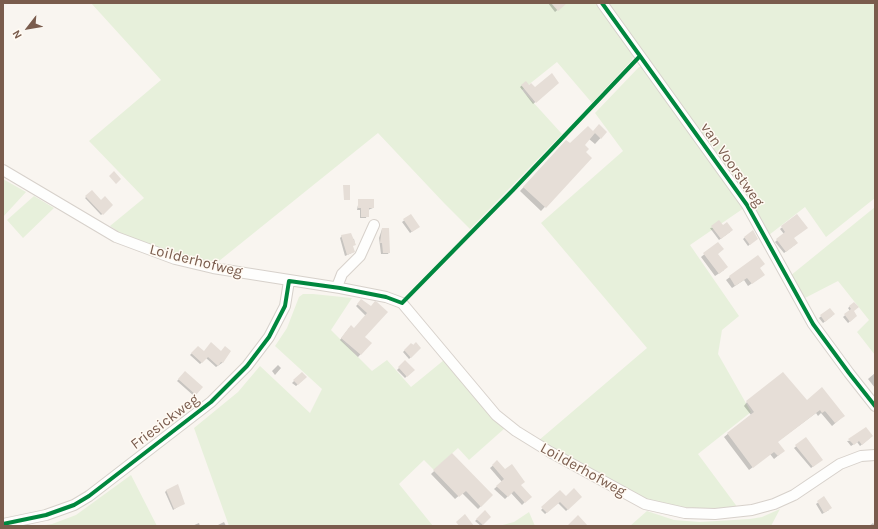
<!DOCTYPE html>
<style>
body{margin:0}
#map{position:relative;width:878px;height:529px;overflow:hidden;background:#f9f5f0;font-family:Karla,sans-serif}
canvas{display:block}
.frame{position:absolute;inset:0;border:4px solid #7a5c4d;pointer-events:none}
.north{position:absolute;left:8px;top:8px;width:40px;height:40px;-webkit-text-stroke:3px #fffaf3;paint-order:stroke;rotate:239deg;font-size:11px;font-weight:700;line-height:16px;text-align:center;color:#7a5c4d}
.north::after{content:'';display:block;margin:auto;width:14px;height:18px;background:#7a5c4d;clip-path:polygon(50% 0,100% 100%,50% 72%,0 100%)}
</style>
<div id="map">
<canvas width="878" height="529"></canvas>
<div class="frame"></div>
<div class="north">N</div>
</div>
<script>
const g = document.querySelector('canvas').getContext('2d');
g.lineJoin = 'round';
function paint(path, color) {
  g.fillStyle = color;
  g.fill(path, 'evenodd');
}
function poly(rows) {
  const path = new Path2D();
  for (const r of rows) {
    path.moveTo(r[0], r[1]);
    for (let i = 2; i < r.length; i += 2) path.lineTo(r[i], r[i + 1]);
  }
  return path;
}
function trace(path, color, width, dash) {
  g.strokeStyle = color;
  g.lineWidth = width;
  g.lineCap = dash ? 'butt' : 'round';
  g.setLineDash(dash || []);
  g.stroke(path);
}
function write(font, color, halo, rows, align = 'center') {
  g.font = font + ' Karla,sans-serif';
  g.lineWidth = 3;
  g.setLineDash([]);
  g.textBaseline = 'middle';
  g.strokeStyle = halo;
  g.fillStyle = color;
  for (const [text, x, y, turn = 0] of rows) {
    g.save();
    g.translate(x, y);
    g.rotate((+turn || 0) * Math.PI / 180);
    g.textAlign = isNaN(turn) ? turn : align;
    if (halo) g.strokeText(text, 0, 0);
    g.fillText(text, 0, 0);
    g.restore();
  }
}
const green = poly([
 [91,3,595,3,631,52,633,57,632,60,592,103,557,62,522,90,562,134,470,229,444,203,378,133,219,261,212,262,179,255,143,242,120,233,110,226,144,198,89,141,161,80],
 [605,3,875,3,875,198,826,237,805,207,769,235],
 [639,67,642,67,744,208,690,245,739,316,722,330,718,354,751,412,698,454,738,508,728,510,659,506,538,441,647,348,541,223,623,151,595,113],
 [3,179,26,192,3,217],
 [34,196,54,208,23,238,7,220],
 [875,207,875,355,857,332,869,320,838,281,803,299,790,276],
 [303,294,313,294,352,298,331,330,372,371,387,360,411,387,444,360,505,428,469,460,458,448,434,470,424,460,399,484,433,526,229,526,194,428,238,392,260,366,310,413,322,389,275,346,287,328,299,297],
 [131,475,157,526,38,526,52,524,76,515],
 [780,509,771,526,630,526,647,511,674,520,700,522,750,519,762,517],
 [529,512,535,526,499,526,514,522]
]);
const shadow = poly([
 [548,3,562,3,563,5,555,12],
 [526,82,529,86,535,89,558,83,533,104,520,87],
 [592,132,606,132,595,144,589,139,583,145,585,152,590,158,541,211,520,191,566,141,570,144],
 [92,192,101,202,112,205,101,215,85,198],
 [359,200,373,208,368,210,366,218,360,218,360,210,357,210],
 [411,215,417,228,410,233,402,222],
 [797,215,793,238,796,244,784,253,775,242,784,234,780,229],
 [723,226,730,232,719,240,710,228],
 [382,229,389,252,388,254,381,254,379,238],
 [753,231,755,240,748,246,743,239],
 [342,236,354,239,355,244,352,246,354,252,345,256,340,238],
 [718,243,717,254,724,270,715,276,701,257],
 [758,256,761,277,748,286,744,280,732,288,726,280],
 [362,300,370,308,364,337,370,344,358,357,340,340,349,328,354,329,366,316,356,306],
 [854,303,854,318,848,323,843,317,850,311,848,308],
 [830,309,832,316,823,323,819,318],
 [411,344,420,348,409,359,403,352],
 [198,347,204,352,230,351,222,363,216,367,206,358,200,364,190,355],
 [405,362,413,370,405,378,397,370],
 [278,365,281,368,275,375,272,371],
 [185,373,201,387,194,396,177,381],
 [302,373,306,377,296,386,292,383],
 [875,373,875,388,868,379],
 [807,401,840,419,832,426,821,413,818,416,816,413,777,442,780,454,774,459,770,454,749,470,724,437,751,415,744,406,747,402],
 [806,438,820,461,811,468,794,448],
 [870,438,860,446,857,442,851,446,847,441],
 [452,454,492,495,478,509,462,493,455,499,431,474],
 [497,462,530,497,522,505,511,493,505,499,494,489,502,482,490,468],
 [167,490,184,503,173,510,165,492],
 [560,491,566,498,581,497,566,511,558,503,545,514,541,510],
 [824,498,829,510,822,514,816,504],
 [485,512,490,517,481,526,475,521],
 [224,522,226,526,216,526],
 [199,523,200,526,192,526],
 [873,523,875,526,869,526]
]);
const building = poly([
 [551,3,567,3,558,11],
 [552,73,559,83,536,103,521,85,526,81,529,85,531,83,535,87],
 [599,124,607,132,601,139,593,131],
 [588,126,595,133,585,145,589,149,586,152,592,158,546,208,523,187,566,140,570,143],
 [114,171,121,179,116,184,109,176],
 [343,185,350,185,350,200,344,200],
 [92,190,101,200,105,196,113,205,103,215,85,196],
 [358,199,374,199,374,208,369,208,369,217,361,217,361,208,358,208],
 [411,214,420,227,412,232,403,219],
 [797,214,808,228,794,238,798,243,786,252,776,239,785,232,781,226],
 [719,220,723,225,727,222,733,230,721,239,711,226],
 [382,228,389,228,390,253,383,253,382,243,380,243],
 [753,230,758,239,750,245,744,237],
 [351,233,356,245,353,246,355,252,347,255,341,235],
 [718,242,724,249,718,254,728,267,719,274,703,253],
 [758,255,765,264,760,268,765,275,752,284,747,278,735,286,729,276],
 [361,299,371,306,375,301,377,302,388,312,365,337,372,343,361,355,341,338,351,325,354,328,367,313,357,304],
 [854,302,859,307,854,311,857,316,850,322,844,314,851,309,849,306],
 [830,308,835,314,825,322,820,315],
 [211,342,221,351,225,346,231,351,223,363,221,362,218,366,208,357,202,363,191,353,198,346,204,351],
 [416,342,421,348,411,358,404,350,411,343,413,345],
 [405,360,415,370,407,377,398,367],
 [185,371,203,387,196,395,178,379],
 [302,372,307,377,298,385,293,380],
 [783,372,807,400,822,387,845,416,835,423,825,411,822,413,820,410,778,442,785,451,778,456,774,452,753,468,727,433,754,412,746,401],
 [866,427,873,436,862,445,859,441,854,445,848,439],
 [806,437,823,460,813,467,795,445],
 [452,453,493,495,481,507,466,491,459,497,433,470],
 [497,460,505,469,512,464,525,482,521,485,532,497,525,503,514,491,508,497,496,486,504,479,492,465],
 [178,484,185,504,174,509,166,490],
 [574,488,582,497,568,510,560,502,547,513,541,507,560,490,566,496],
 [824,496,832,508,824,513,817,501],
 [485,510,491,517,483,525,476,519],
 [465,514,474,526,459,526,456,522],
 [578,515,588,526,567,526]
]);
const street = poly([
 [602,3,747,205,813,324,849,373,875,406],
 [3,170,116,237,175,259,213,268,340,288,386,297,402,303,496,415,516,431,550,452,645,504,685,513,715,514,752,510,774,504,794,495,840,464,861,456,875,455],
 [337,287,342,274,360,256,374,225],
 [3,524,46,515,74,505,89,496,211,402,247,366,269,337,285,306,289,281]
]);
const cycleway = poly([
 [602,3,747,205,813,324,849,373,875,406],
 [3,524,46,515,74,505,89,496,211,402,247,366,269,337,285,306,289,281,340,288,386,297,402,303,513,190,640,56]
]);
const streetNames = [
 ["van Voorstweg",732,165,55],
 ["Loilderhofweg",196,261,14],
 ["Friesickweg",165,422,-37],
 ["Loilderhofweg",583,470,29]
];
paint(green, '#e7f0db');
paint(shadow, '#0003');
paint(building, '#e6ded7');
trace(street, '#d7d1cb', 12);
trace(street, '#fefefd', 10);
trace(cycleway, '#00873e', 4);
write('15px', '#7a5c4d', '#fffaf3', streetNames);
</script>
